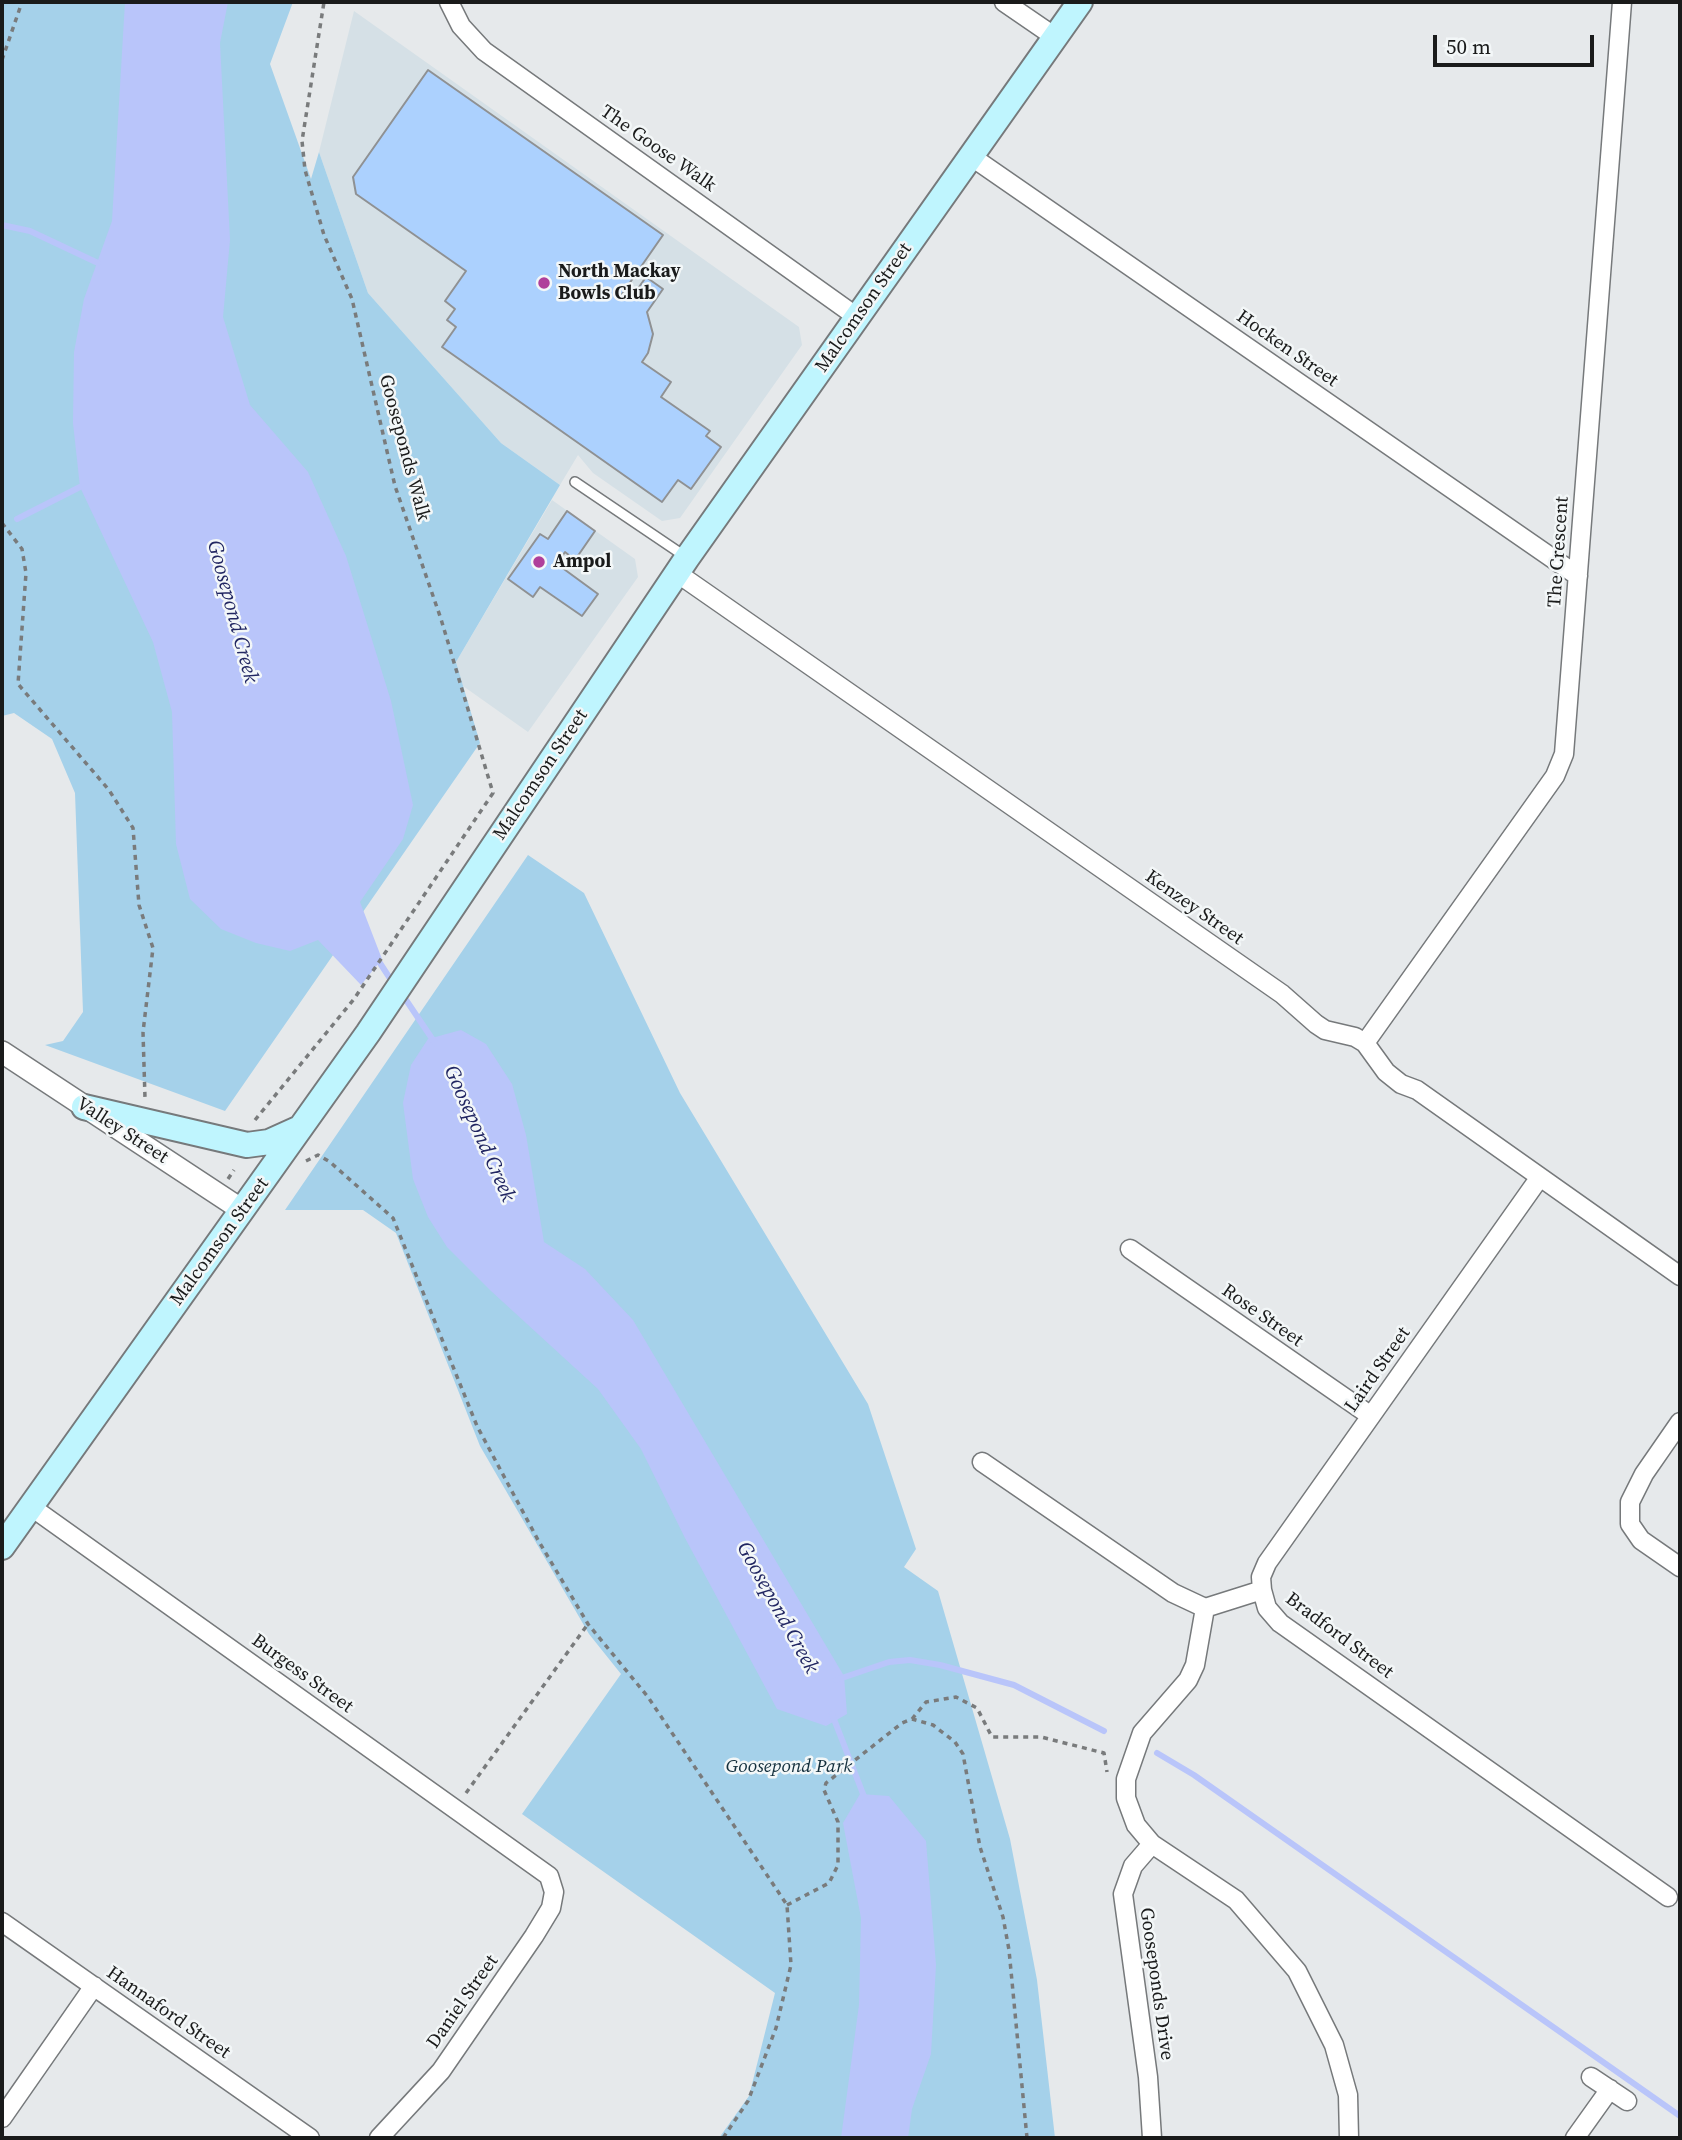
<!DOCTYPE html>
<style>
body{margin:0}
#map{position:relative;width:1682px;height:2140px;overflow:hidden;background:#e6e9eb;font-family:"Source Serif 4",serif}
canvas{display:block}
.frame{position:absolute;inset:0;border:4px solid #1a1b1b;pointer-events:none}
.scale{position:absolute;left:1433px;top:35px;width:161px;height:32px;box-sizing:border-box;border:4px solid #1a1b1b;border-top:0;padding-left:9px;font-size:21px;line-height:24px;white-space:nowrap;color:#1a1b1b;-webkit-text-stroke:5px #f3f7f8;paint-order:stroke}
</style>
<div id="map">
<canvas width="1682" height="2140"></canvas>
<div class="frame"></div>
<div class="scale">50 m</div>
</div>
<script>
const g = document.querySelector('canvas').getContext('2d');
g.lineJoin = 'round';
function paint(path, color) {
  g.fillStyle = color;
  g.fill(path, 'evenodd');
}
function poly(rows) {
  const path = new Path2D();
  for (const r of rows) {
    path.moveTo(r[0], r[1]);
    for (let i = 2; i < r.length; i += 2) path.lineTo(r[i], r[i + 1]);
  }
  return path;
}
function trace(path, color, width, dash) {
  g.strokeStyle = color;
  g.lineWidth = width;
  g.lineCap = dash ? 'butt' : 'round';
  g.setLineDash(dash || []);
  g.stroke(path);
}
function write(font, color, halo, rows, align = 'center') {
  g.font = font + ' "Source Serif 4",serif';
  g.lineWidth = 5;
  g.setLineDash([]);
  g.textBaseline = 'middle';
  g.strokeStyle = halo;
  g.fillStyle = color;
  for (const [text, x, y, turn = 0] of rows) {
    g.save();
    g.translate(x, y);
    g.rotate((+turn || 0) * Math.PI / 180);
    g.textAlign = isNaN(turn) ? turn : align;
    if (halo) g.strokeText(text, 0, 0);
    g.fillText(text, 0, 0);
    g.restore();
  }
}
const built = poly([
 [354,11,799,327,802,345,680,518,662,521,593,473,578,455,560,485,501,443,368,293,319,152],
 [552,500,635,559,638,577,528,732,463,686,456,662]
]);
const green = poly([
 [2,2,293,2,270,64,311,179,319,152,368,293,501,443,560,485,456,662,480,743,225,1111,45,1045,63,1041,83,1012,75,793,52,739,14,713,2,716],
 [528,855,584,893,680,1093,868,1404,916,1549,904,1567,938,1591,1010,1839,1037,1980,1055,2138,719,2138,749,2096,775,1993,522,1814,621,1674,589,1634,480,1446,396,1233,363,1210,285,1210]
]);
const water = poly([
 [125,2,228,2,220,43,230,240,223,317,250,405,308,472,346,556,391,701,413,805,403,839,360,902,382,959,361,985,318,940,290,951,256,943,221,929,190,899,176,844,172,712,153,642,80,487,73,423,74,352,84,299,112,221],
 [461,1030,486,1044,512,1084,526,1135,544,1242,585,1269,633,1320,844,1676,847,1714,826,1726,777,1709,685,1538,641,1449,598,1389,491,1291,447,1247,428,1217,413,1179,403,1103,411,1065,428,1039],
 [860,1794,889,1796,926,1841,936,1965,931,2054,912,2109,908,2138,841,2138,859,2005,861,1918,843,1823]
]);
const stream = poly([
 [2,225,30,231,98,263],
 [17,519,80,487],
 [376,957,393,983],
 [402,994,435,1043],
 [836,1680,889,1662,910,1660,940,1665,1014,1685,1104,1731],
 [832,1714,865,1799],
 [1157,1753,1194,1775,1680,2116]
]);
const building = poly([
 [428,70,663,235,622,294,630,300,646,277,663,289,647,312,653,334,648,353,642,362,671,382,661,397,710,431,706,436,721,447,691,489,678,480,662,502,442,347,456,327,447,320,455,309,445,301,466,271,356,194,353,177,428,70],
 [567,511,595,531,575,560,565,552,557,564,598,594,582,616,540,587,533,597,508,579,540,534,548,539,567,511]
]);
const path = poly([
 [2,60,22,2],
 [2,523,22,549,26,573,18,684,109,790,133,828,139,905,153,948,143,1032,145,1098],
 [255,1120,354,999,493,793,441,619,395,486,352,299,324,235,305,170,302,141,324,2],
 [306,1161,318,1155,330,1162,393,1218,477,1426,538,1540,588,1624,648,1697,787,1905,791,1965,776,2028,748,2101,723,2138],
 [228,1179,234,1170],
 [912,1719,926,1702,956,1697,977,1708,992,1737,1041,1737,1104,1753,1107,1772],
 [466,1793,588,1624],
 [787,1905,829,1883,838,1865,838,1822,824,1790,826,1783,902,1723,912,1719,933,1725,955,1742,963,1754,980,1847,1003,1917,1009,1950,1027,2138]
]);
const service = poly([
 [575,482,686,557]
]);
const minor = poly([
 [449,2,461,26,484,51,857,317],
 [1004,2,1055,37],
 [972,157,1578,576],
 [677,573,1282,994,1316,1024,1325,1030,1355,1037,1365,1043,1386,1072,1401,1084,1417,1090,1680,1276],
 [1365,1043,1555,776,1564,754,1622,2],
 [1130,1249,1371,1416],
 [1680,1422,1644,1474,1630,1502,1630,1524,1641,1540,1680,1567],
 [982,1462,1173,1593,1205,1608,1262,1590,1267,1608,1280,1623,1668,1897],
 [30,1506,549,1876,554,1892,551,1908,534,1936,441,2071,379,2138],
 [1262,1590,1261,1577,1267,1563,1540,1177],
 [1205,1608,1195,1665,1188,1680,1142,1733,1126,1779,1126,1798,1136,1825,1152,1844,1236,1900,1297,1971,1334,2045,1348,2095,1349,2138],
 [1152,1844,1133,1866,1123,1894,1148,2077,1152,2138],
 [2,1922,310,2138],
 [1591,2077,1627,2101],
 [2,2118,94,1986],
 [1575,2138,1610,2089]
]);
const tertiary = poly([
 [2,1052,242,1210]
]);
const secondary = poly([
 [84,1107,247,1145,269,1142,300,1128],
 [2,1547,368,1033,687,558,1080,2]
]);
const markers = [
 [544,283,7,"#af3f9b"],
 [539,562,7,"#af3f9b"]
];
const streetNames = [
 ["The Goose Walk",658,149,35],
 ["Malcomson Street",864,308,-55],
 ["Hocken Street",1287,349,35],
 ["Gooseponds Walk",404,448,75],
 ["The Crescent",1559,552,-86],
 ["Malcomson Street",541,775,-56],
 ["Kenzey Street",1194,908,35],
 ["Valley Street",122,1131,33],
 ["Malcomson Street",220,1242,-54],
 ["Rose Street",1262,1316,35],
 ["Laird Street",1378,1370,-55],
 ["Bradford Street",1339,1636,37],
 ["Burgess Street",302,1674,36],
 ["Gooseponds Drive",1156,1984,82],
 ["Daniel Street",463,2002,-55],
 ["Hannaford Street",168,2013,35]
];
const poiNames = [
 ["North Mackay",558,272],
 ["Bowls Club",558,294],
 ["Ampol",553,562]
];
const parkNames = [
 ["Goosepond Park",789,1767]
];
const waterNames = [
 ["Goosepond Creek",232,612,75],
 ["Goosepond Creek",479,1134,66],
 ["Goosepond Creek",777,1608,61]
];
paint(built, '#d5e0e6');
paint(green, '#a5d1ea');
paint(water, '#b9c5fa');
trace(stream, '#b9c5fa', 6);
paint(building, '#acd1fe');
trace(building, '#8f9193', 2);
trace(service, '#76797b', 12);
trace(minor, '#76797b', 21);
trace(tertiary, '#76797b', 24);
trace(secondary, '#76797b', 28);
trace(path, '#797b7c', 3.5, [5, 5]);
trace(service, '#fff', 9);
trace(minor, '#fff', 18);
trace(tertiary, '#fff', 21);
trace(secondary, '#bff5fe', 24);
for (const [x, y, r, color] of markers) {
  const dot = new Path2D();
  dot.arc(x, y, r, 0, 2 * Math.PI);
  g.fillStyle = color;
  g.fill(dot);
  trace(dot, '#f3f7f8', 2.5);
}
write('19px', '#1a1b1b', '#f3f7f8', streetNames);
write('bold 19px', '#1a1b1b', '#f3f7f8', poiNames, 'left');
write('italic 19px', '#132f3d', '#f3f7f8', parkNames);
write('italic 21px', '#212662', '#f3f7f8', waterNames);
</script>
